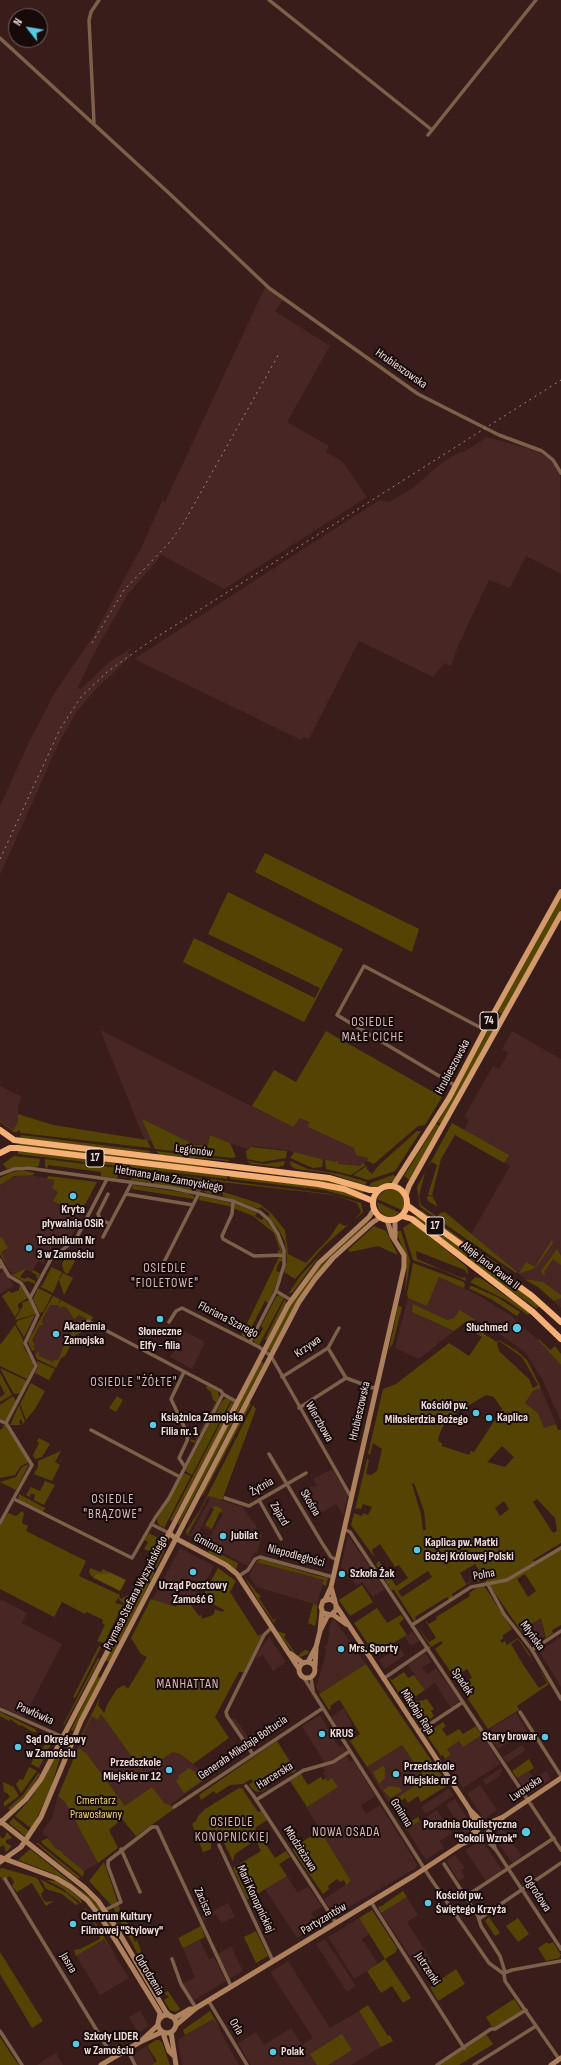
<!DOCTYPE html>
<meta charset="utf-8">
<style>
body{margin:0}
#map{position:relative;width:561px;height:2065px;overflow:hidden;background:#381d1b;font-family:"Sofia Sans Condensed",sans-serif}
canvas{display:block}
.north{position:absolute;left:8px;top:8px;width:40px;height:40px;box-sizing:border-box;background:#170b0a;border:1px solid #6e5f5e;border-radius:50%;rotate:301deg;font-size:11px;font-weight:700;line-height:16px;text-align:center;color:#f1dedb}
.north::after{content:'';display:block;margin:auto;width:14px;height:18px;background:#58c9e4;clip-path:polygon(50% 0,100% 100%,50% 72%,0 100%)}
</style>
<div id="map">
<canvas width="561" height="2065"></canvas>
<div class="north">N</div>
</div>
<script>
const g = document.querySelector('canvas').getContext('2d');
g.lineJoin = 'round';
function paint(path, color) {
  g.fillStyle = color;
  g.fill(path, 'evenodd');
}
function poly(rows) {
  const path = new Path2D();
  for (const r of rows) {
    if (r.length === 3) {
      path.moveTo(r[0] + r[2], r[1]);
      path.arc(r[0], r[1], r[2], 0, 2 * Math.PI);
      continue;
    }
    path.moveTo(r[0], r[1]);
    for (let i = 2; i < r.length; i += 2) path.lineTo(r[i], r[i + 1]);
  }
  return path;
}
function trace(path, color, width, dash) {
  g.strokeStyle = color;
  g.lineWidth = width;
  g.lineCap = dash ? 'butt' : 'round';
  g.setLineDash(dash || []);
  g.stroke(path);
}
function write(font, color, halo, rows, align = 'center') {
  g.font = font + ' "Sofia Sans Condensed",sans-serif';
  g.lineWidth = 4;
  g.setLineDash([]);
  g.textBaseline = 'middle';
  g.strokeStyle = halo;
  g.fillStyle = color;
  for (const [text, x, y, turn = 0] of rows) {
    g.save();
    g.translate(x, y);
    g.rotate((+turn || 0) * Math.PI / 180);
    g.textAlign = isNaN(turn) ? turn : align;
    if (halo) g.strokeText(text, 0, 0);
    g.fillText(text, 0, 0);
    g.restore();
  }
}
const built = poly([
 [265,287,283,300,275,311,330,346,287,422,329,446,326,452,343,462,367,497,224,589,162,555,128,594,92,657,78,688,81,689,109,662,138,644,128,652,130,657,96,689,77,711,59,743,0,875,0,806,28,744,55,692,92,638,143,544,162,501,165,502],
 [487,437,530,449,542,454,551,461,560,474,561,574,526,556,510,588,489,580,458,646,451,666,445,663,433,677,359,641,309,739,303,737,301,740,134,659,345,522,380,500,389,502,413,488,439,465,459,452,464,452],
 [100,1030,293,1127,299,1116,371,1157,360,1167,339,1165,285,1150,254,1146,246,1149,210,1135,208,1145,145,1141],
 [512,1031,561,1059,561,1308,538,1287,512,1269,471,1234,510,1166,460,1137,468,1122,467,1118,464,1117,493,1066,499,1069,508,1053,502,1049],
 [0,1086,22,1097,18,1107,18,1122,13,1130,0,1121],
 [25,1174,56,1180,59,1192,58,1205,82,1218,70,1239,65,1244,62,1243,52,1247,43,1264,38,1261,32,1272,26,1268,13,1275,0,1251,0,1185,7,1179],
 [0,1269,3,1269,14,1286,0,1294,0,1273,3,1271],
 [439,1277,478,1295,510,1315,538,1340,561,1365,561,1421,542,1379,525,1352,501,1335,460,1310,454,1318,447,1320,413,1305,412,1312,454,1331,419,1359,395,1348,408,1298,427,1306],
 [52,1300,89,1320,83,1331,71,1337,57,1365,36,1355,30,1343],
 [184,1331,205,1342,192,1369,170,1357],
 [541,1388,556,1424,544,1428,538,1413,525,1403,533,1391],
 [332,1469,348,1495,343,1515,336,1504,317,1515,308,1503,311,1500,304,1488,317,1486,313,1479],
 [208,1496,243,1507,262,1535,257,1553,254,1553,248,1566,187,1535],
 [208,1498,210,1499,190,1535,189,1534],
 [216,1506,221,1508,223,1513,214,1530,205,1525,204,1527,213,1532,210,1538,198,1534,211,1507],
 [348,1535,385,1589,373,1597,362,1582,356,1586,349,1574,342,1579,339,1575],
 [180,1548,214,1566,195,1600,189,1602,181,1597,176,1607,152,1600],
 [256,1562,324,1580,317,1605,257,1587,249,1576],
 [2,1600,27,1613,22,1623,62,1644,24,1718,0,1706,0,1601],
 [541,1618,545,1636,533,1644,530,1643,521,1631],
 [334,1619,366,1664,320,1693,316,1687,324,1660,326,1649,324,1646,327,1645,331,1621],
 [413,1631,419,1641,411,1646,405,1637],
 [269,1637,286,1662,273,1671,263,1655,257,1658,256,1655],
 [561,1637,561,1687,539,1651],
 [399,1647,405,1655,385,1669,379,1660],
 [425,1653,432,1662,422,1667,427,1674,436,1668,459,1700,451,1708,435,1683,425,1690,408,1665],
 [344,1708,352,1725,341,1732,331,1717],
 [516,1713,527,1731,498,1749,486,1731],
 [101,1714,142,1771,151,1762,158,1762,173,1752,180,1754,209,1777,170,1805,164,1803,125,1806,86,1753,78,1748,92,1716],
 [320,1715,339,1747,343,1746,346,1751,331,1761,324,1762,302,1726],
 [235,1718,254,1746,251,1748,231,1720],
 [482,1735,500,1764,463,1788,444,1760,451,1755,447,1749,459,1741,463,1747],
 [402,1745,425,1780,389,1803,367,1767],
 [522,1745,526,1750,507,1763,503,1757],
 [346,1755,350,1762,353,1760,375,1796,361,1806,366,1814,380,1805,417,1864,416,1868,334,1916,324,1899,351,1881,306,1807,338,1787,333,1779,328,1781,323,1773,325,1771,323,1767,332,1765],
 [501,1768,503,1771,500,1773,501,1775,486,1785,483,1780],
 [529,1771,534,1779,546,1771,551,1779,528,1794,517,1778],
 [480,1785,497,1810,484,1819,467,1794],
 [449,1788,454,1795,426,1814,421,1807],
 [58,1796,65,1802,98,1863,84,1871,63,1854,63,1852,55,1848,47,1836,44,1836,43,1830,52,1818],
 [455,1799,472,1825,471,1830,465,1834,446,1805],
 [437,1810,452,1833,440,1841,444,1848,426,1860,407,1830],
 [503,1828,522,1856,512,1863,493,1835],
 [478,1842,484,1843,502,1870,486,1881,465,1850],
 [455,1855,465,1868,461,1870,465,1877,459,1881,446,1861],
 [287,1876,298,1893,308,1886,322,1907,311,1913,319,1925,297,1938,265,1889],
 [407,1897,418,1915,407,1922,433,1963,420,1971,381,1913],
 [228,1903,235,1917,221,1923,216,1914,203,1921,201,1917],
 [359,1918,369,1934,362,1939,378,1964,354,1979,328,1937],
 [103,1937,129,1978,100,1995,75,1954],
 [325,1939,356,1986,347,1992,316,1944],
 [200,1940,209,1959,214,1957,226,1981,193,2001,182,1983,195,1978,183,1948],
 [231,1946,243,1971,229,1979,218,1954],
 [288,1961,330,2028,359,2011,381,2047,351,2065,251,2065,238,2043,256,2032,264,2045,291,2028,302,2045,313,2038,270,1972],
 [140,2010,149,2026,138,2033,129,2017],
 [213,2018,239,2065,182,2065,178,2043,179,2039],
 [146,2046,156,2063,152,2065,136,2065,132,2055],
 [56,2053,63,2065,37,2065,46,2059]
]);
const green = poly([
 [265,853,419,929,412,952,255,872],
 [228,892,343,949,304,1022,183,962,194,938,315,998,320,988,208,934],
 [561,898,561,910,503,1013,500,1014,498,1011],
 [495,1018,499,1021,441,1124,438,1122],
 [326,1031,442,1097,425,1125,418,1126,374,1164,367,1161,368,1158,365,1157,356,1155,354,1148,308,1127,309,1122,300,1118,293,1127,252,1106,274,1070,296,1082],
 [18,1114,53,1125,147,1140,151,1148,21,1133,19,1130,17,1132,14,1132,0,1122,0,1121,13,1130,18,1122],
 [142,1119,195,1145,208,1145,210,1135,230,1143,236,1157,232,1158,155,1149],
 [452,1123,509,1155,504,1163,455,1135,441,1159,432,1195,438,1207,428,1201,427,1198,428,1196,431,1196,435,1203,431,1195,428,1195,437,1165,432,1162,428,1167],
 [436,1124,440,1126,410,1180,404,1176],
 [417,1131,421,1131,395,1171,368,1180,353,1175,367,1166,367,1169,372,1174,379,1165],
 [21,1135,151,1151,148,1153,20,1138],
 [19,1143,228,1168,184,1166,19,1146],
 [251,1147,287,1151,286,1158,262,1162,247,1159,246,1151],
 [18,1151,227,1176,227,1179,18,1154],
 [156,1151,229,1160,229,1161,160,1155],
 [294,1152,321,1159,323,1161,322,1167,313,1168,290,1158],
 [14,1156,40,1159,39,1165,37,1167,23,1166,7,1169,3,1164],
 [45,1159,207,1179,200,1192,132,1180,131,1177,118,1175,117,1178,101,1176,101,1172,48,1165,47,1169,45,1166],
 [327,1160,335,1162,338,1161,338,1164,361,1166,362,1163,366,1165,351,1175,326,1169,325,1161],
 [246,1161,264,1164,285,1161,284,1165,278,1167,252,1164],
 [290,1161,308,1169,340,1174,367,1182,365,1185,328,1173,296,1169,291,1166],
 [22,1170,35,1173,33,1175,14,1176,0,1185,0,1178,10,1173],
 [247,1171,331,1181,364,1190,363,1193,348,1188,292,1177],
 [425,1172,419,1196,421,1205,436,1216,436,1218,420,1207,417,1187],
 [393,1175,397,1177,391,1182,374,1188,369,1187,371,1183],
 [48,1176,97,1182,79,1216,53,1201,58,1192,52,1188,55,1180,47,1179],
 [230,1176,320,1187,339,1190,362,1198,361,1200,324,1190,230,1179],
 [211,1179,331,1194,361,1203,363,1212,353,1221,361,1212,357,1203,334,1195,212,1181,209,1182,207,1188,209,1190,223,1192,249,1200,260,1204,271,1213,285,1230,288,1254,306,1263,330,1237,339,1223,345,1226,349,1224,324,1246,295,1279,284,1272,287,1260,285,1242,279,1230,268,1216,270,1214,261,1207,259,1209,223,1196,223,1193,218,1192,217,1195,204,1192,209,1180],
 [133,1185,187,1193,194,1196,194,1199,132,1189],
 [387,1189,396,1190,402,1195,405,1202,402,1210,377,1199,379,1195],
 [200,1196,236,1204,257,1213,255,1216,261,1220,264,1218,275,1232,280,1243,282,1253,279,1254,277,1251,280,1250,274,1233,253,1216,228,1206,199,1200],
 [377,1202,400,1213,392,1217,385,1216,379,1211],
 [421,1210,464,1241,513,1274,465,1244,420,1212],
 [445,1212,517,1272,516,1273,436,1218,440,1213],
 [417,1216,542,1306,536,1308,491,1277,415,1218],
 [368,1221,369,1222,327,1261,311,1280,297,1302,271,1351,268,1351,268,1349,288,1309,318,1268],
 [412,1222,467,1267,468,1273,467,1274,465,1270,416,1251,417,1259,462,1278,465,1277,466,1281,442,1270,413,1260,403,1228],
 [374,1226,386,1231,398,1255,378,1246,350,1252,348,1250],
 [396,1231,401,1231,410,1261,405,1294,407,1260],
 [2,1237,8,1248,1,1252,11,1273,13,1275,26,1268,32,1272,33,1270,40,1274,38,1278,36,1278,37,1275,26,1269,20,1277,25,1279,27,1277,35,1281,35,1284,28,1281,24,1282,21,1280,12,1275,11,1273,0,1254,0,1238],
 [552,1240,553,1243,537,1266,531,1270,519,1273,526,1262,535,1267],
 [557,1249,561,1256,561,1265,553,1259,544,1272,546,1274,543,1275,541,1271],
 [68,1252,77,1257,68,1274,64,1272,62,1264],
 [321,1254,293,1292,288,1294,301,1275],
 [279,1257,282,1257,282,1261,279,1262,276,1271,280,1272,275,1287,268,1303,265,1301,248,1334,251,1336,248,1339,241,1336],
 [413,1263,464,1282,465,1286,463,1288,439,1277,427,1306,408,1298,407,1294],
 [49,1266,62,1272,53,1293,39,1286,42,1286,51,1268],
 [63,1273,73,1278,64,1295,59,1280],
 [476,1277,482,1279,530,1313,528,1315,506,1300,470,1282],
 [524,1279,543,1282,561,1295,561,1298,554,1301,538,1287],
 [19,1286,21,1287,28,1298,18,1304,18,1308,20,1309,15,1317,2,1296,9,1291,12,1293,19,1290],
 [472,1286,497,1297,520,1312,517,1316,491,1299,470,1289,469,1287],
 [38,1288,52,1295,43,1312,40,1313,33,1299],
 [279,1295,284,1298,259,1345,254,1342,254,1339,256,1335,259,1336,263,1328,261,1326,276,1297],
 [53,1296,60,1299,58,1305,50,1305,42,1320,43,1325,40,1325,32,1340,35,1345,33,1346,35,1350,32,1351,28,1341],
 [285,1299,286,1303,267,1340,265,1339],
 [29,1300,36,1314,16,1320,15,1319,23,1306,22,1303],
 [61,1300,93,1317,91,1321,79,1315,74,1319,67,1308,63,1306,60,1308,58,1305],
 [413,1304,447,1320,454,1318,460,1310,476,1320,467,1321,454,1331,412,1312],
 [398,1306,402,1307,393,1343,389,1350],
 [35,1315,24,1337,16,1324,17,1321],
 [80,1321,82,1321,81,1324,84,1325,85,1322,91,1324,89,1328,76,1335,65,1356,61,1358,56,1368,37,1359,35,1354,39,1352,39,1356,53,1362,54,1360,58,1360,69,1335,73,1331,76,1333,81,1325,79,1323],
 [15,1325,23,1339,24,1348,33,1363,33,1368,27,1379,0,1366,0,1345],
 [471,1326,485,1331,484,1334,497,1342,499,1340,517,1351,527,1360,541,1388,533,1391,525,1403,538,1413,544,1428,556,1424,558,1430,561,1430,561,1543,533,1560,535,1562,561,1546,561,1625,552,1630,553,1633,546,1638,541,1618,521,1631,475,1564,460,1573,466,1584,478,1577,480,1579,479,1582,475,1579,452,1594,453,1597,449,1600,447,1597,415,1617,416,1620,414,1621,394,1590,391,1590,385,1580,376,1564,379,1561,396,1586,408,1578,399,1565,395,1567,380,1544,372,1550,375,1558,351,1525,354,1513,362,1516,363,1513,368,1515,372,1507,363,1504,361,1509,357,1508,355,1510,367,1459,369,1460,366,1474,371,1475,377,1471,382,1449,373,1443,370,1455,368,1454,383,1389,396,1384,449,1343,469,1356,482,1337,468,1328],
 [499,1341,522,1357,538,1385,533,1388,529,1379,499,1351,497,1343],
 [486,1395,494,1397,502,1409,474,1452,471,1451,469,1455,442,1446,442,1443,439,1442,438,1438,446,1419],
 [502,1446,514,1457,505,1467,487,1462],
 [414,1483,424,1511,426,1530,423,1530,421,1514,412,1484],
 [537,1499,555,1518,557,1531,553,1533,533,1502],
 [504,1501,509,1509,500,1516,495,1508],
 [428,1571,432,1577,402,1597,398,1591],
 [525,1574,536,1591,528,1597,517,1579],
 [539,1339,550,1350,555,1346,561,1354,561,1365,538,1340],
 [37,1361,55,1369,49,1380,35,1373,38,1367],
 [261,1362,264,1363,179,1525,178,1524,193,1491],
 [0,1368,27,1381,21,1393,14,1394],
 [0,1373,12,1395,0,1402,0,1397,5,1394,0,1384],
 [31,1383,45,1391,35,1409,26,1420,20,1404],
 [208,1386,218,1392,219,1396,218,1400,195,1443,190,1441,191,1439,195,1441,216,1402,213,1400,211,1392,205,1387],
 [13,1396,16,1401,6,1420,0,1420,0,1405],
 [117,1396,123,1400,116,1412,109,1408],
 [226,1398,231,1400,192,1475,185,1471,222,1401],
 [232,1401,234,1404,172,1521,170,1520],
 [249,1403,251,1404,202,1497,204,1488],
 [19,1405,25,1422,23,1424,21,1419,19,1422,21,1425,10,1425],
 [253,1405,256,1409,222,1500,208,1496,187,1535,186,1531,201,1508],
 [2,1425,5,1425,29,1462,21,1466,15,1475,0,1478,0,1430,4,1427],
 [39,1438,50,1444,42,1457,35,1459,33,1455,39,1443,37,1441],
 [61,1451,55,1462,60,1465,52,1481,34,1474,38,1467,38,1461],
 [29,1464,16,1490,0,1482,16,1477,22,1467],
 [184,1473,191,1476,164,1528,158,1524,157,1519,171,1497],
 [45,1481,55,1485,44,1505,34,1500,35,1494,30,1494,30,1497,26,1495,31,1487,40,1491],
 [19,1494,45,1508,43,1512,18,1500],
 [216,1506,221,1508,223,1513,220,1512,212,1529,205,1525,214,1509,211,1507],
 [22,1511,24,1513,22,1523,28,1526,26,1531,86,1561,79,1576,120,1595,119,1597,121,1599,128,1595,124,1604,118,1598,115,1603,123,1605,104,1643,97,1641,105,1625,102,1623,103,1620,87,1612,85,1614,62,1602,54,1617,0,1589,0,1525,8,1513,16,1516],
 [149,1533,158,1538,151,1552,144,1549,148,1542,144,1540],
 [164,1546,166,1547,151,1580,109,1662,105,1660],
 [208,1548,238,1563,236,1570,209,1553],
 [261,1559,318,1576,325,1577,328,1578,326,1586,322,1584,324,1580,256,1562],
 [90,1568,101,1572,103,1569,109,1572,108,1574,98,1576,94,1578,96,1581,89,1573],
 [218,1568,236,1581,230,1592,258,1636,261,1634,262,1635,244,1672,239,1672,215,1717,229,1738,193,1764,180,1754,173,1752,158,1762,151,1762,142,1768,142,1771,101,1714,98,1720,92,1716,82,1737,81,1736,100,1697,98,1705,104,1713,107,1705,117,1689,124,1685,128,1689,147,1657,141,1654,131,1638,151,1599,176,1607,181,1597,189,1602,199,1616,201,1615,202,1619,213,1615,215,1611,214,1609,223,1612,224,1610,213,1604,209,1593,206,1594,205,1592],
 [244,1576,256,1592,261,1596,259,1598,273,1620,276,1618,274,1623,256,1597],
 [483,1584,512,1629,503,1635,503,1639,500,1640,502,1643,505,1641,507,1645,518,1638,531,1656,530,1657,518,1639,511,1644,524,1666,539,1688,547,1683,538,1667,549,1684,517,1706,519,1710,488,1729,459,1685,472,1678,468,1670,467,1669,454,1677,435,1649,443,1643,441,1641,431,1647,417,1626,429,1642,436,1638,425,1620,429,1624,437,1619,436,1617,470,1596,469,1593],
 [362,1585,373,1602,350,1616,339,1600],
 [313,1604,317,1605,317,1617,315,1626,308,1623],
 [377,1608,387,1623,401,1615,404,1619,399,1623,407,1635,376,1653,376,1656,354,1623],
 [277,1631,286,1634,284,1637,297,1656,305,1650,309,1651,308,1654,297,1658],
 [99,1646,101,1647,75,1698,73,1697],
 [98,1658,100,1659,64,1725,63,1725],
 [366,1664,448,1785,421,1802,418,1796,408,1803,405,1798,399,1802,411,1821,418,1817,420,1821,406,1830,389,1803,425,1779,402,1745,367,1767,350,1741,360,1734,341,1702,339,1700,330,1706,331,1708,329,1710,319,1694],
 [404,1672,408,1678,414,1675,425,1690,413,1698,414,1702,427,1699,434,1709,431,1711,434,1716,425,1722,422,1728,389,1678,392,1680],
 [97,1676,101,1678,73,1731,71,1730],
 [0,1712,35,1729,37,1732,33,1732,21,1725,20,1726,10,1719,9,1721,0,1716],
 [443,1722,446,1726,442,1729,447,1736,459,1729,463,1734,476,1726,482,1735,463,1747,459,1741,447,1749,451,1755,445,1759,443,1755,441,1756,424,1731,428,1728,430,1731],
 [44,1734,53,1740,39,1768,31,1764,38,1749,41,1751,45,1744],
 [277,1741,296,1771,293,1773,289,1772,287,1768,287,1773,282,1775,278,1771,280,1777,276,1779,271,1776,273,1780,268,1784,263,1780,267,1788,260,1792,255,1791,249,1785,253,1782,251,1779,243,1784,230,1785,216,1794,214,1791,201,1800,199,1795],
 [65,1742,51,1787,32,1829,15,1816,32,1797,60,1748],
 [78,1748,86,1753,125,1806,152,1787,164,1803,170,1805,174,1809,136,1836,122,1819,109,1830,118,1848,98,1863,65,1802,58,1796],
 [529,1759,534,1768,517,1778,512,1771],
 [383,1766,385,1768,385,1778,379,1784,373,1772],
 [29,1767,37,1771,21,1793,16,1784,20,1779,23,1780],
 [189,1768,205,1779,184,1793,176,1781,179,1778,178,1776],
 [39,1772,40,1775,26,1795,10,1810,8,1808,23,1795],
 [301,1774,308,1785,321,1777,323,1780,326,1778,328,1781,332,1778,338,1787,307,1807,290,1781],
 [3,1782,14,1787,19,1796,4,1807,4,1802,10,1797,8,1794,4,1792],
 [390,1786,399,1787,402,1791,390,1798,383,1790],
 [239,1788,244,1789,243,1790,258,1812,261,1811,267,1820,255,1828,275,1858,286,1851,290,1857,279,1864,287,1876,247,1900,233,1868,261,1851,256,1840,235,1854,233,1861,222,1839,215,1837,211,1839,211,1849,203,1852,192,1824,196,1821,198,1816,205,1809],
 [13,1818,30,1832,25,1836,9,1823],
 [320,1830,351,1881,346,1885,344,1880,340,1882,337,1879,328,1886,329,1889,323,1894,292,1849],
 [7,1832,12,1838,6,1840,6,1843,12,1846,6,1852,4,1845,0,1847,0,1835,1,1838,4,1838],
 [48,1838,55,1848,63,1852,63,1854,84,1871,83,1877,43,1844,41,1841],
 [36,1843,38,1843,81,1878,77,1878],
 [30,1849,92,1899,101,1909,122,1943,95,1905,74,1885,57,1875,18,1860],
 [104,1862,121,1912,123,1911,135,1942,137,1940,151,1979,113,1907,89,1881],
 [2,1868,37,1878,44,1890,41,1894,43,1899,46,1902,54,1901,46,1906,32,1883,17,1892,12,1886,14,1882,10,1876,3,1880,0,1876,0,1869],
 [40,1879,67,1893,79,1904,76,1905,62,1894,46,1889],
 [46,1880,56,1881,69,1889,81,1899,82,1904,62,1888],
 [403,1891,407,1897,381,1913,378,1907,384,1905,384,1904],
 [85,1908,95,1922,117,1958,104,1939,76,1956,74,1950,80,1949,100,1939,99,1935,101,1934,87,1913,85,1915,83,1913],
 [372,1910,397,1948,396,1952,385,1959,411,1998,403,2003,392,1986,381,1993,367,1971,385,1959,359,1918],
 [489,1917,500,1933,495,1936,485,1921],
 [518,1918,529,1934,518,1942,506,1926],
 [201,1926,205,1937,183,1948,178,1938],
 [256,1931,268,1956,256,1963,244,1937],
 [547,1942,549,1944,553,1942,561,1955,559,1958,546,1961,538,1948],
 [0,1952,43,2021,32,2028,0,1974],
 [456,1969,465,1984,438,2001,430,1987],
 [168,1991,180,2009,176,2012,170,2010,164,2000,169,1997,164,1993],
 [514,1999,522,2011,494,2028,492,2027,486,2017],
 [368,2005,388,2036,390,2035,393,2041,381,2047,359,2011],
 [210,2011,220,2029,213,2019,185,2035,183,2030],
 [342,2034,352,2050,328,2065,317,2065,310,2054],
 [486,2034,493,2044,490,2046,459,2065,440,2065],
 [0,2037,13,2057,19,2065,0,2065],
 [156,2040,159,2040,162,2042,170,2065,152,2065,157,2061,147,2046]
]);
const forest = poly([
 [109,1572,126,1580,120,1591,94,1578,96,1574,108,1574]
]);
const street = poly([
 [269,0,432,130],
 [0,38,171,195,269,288,418,394,499,435,542,451,553,460,561,473],
 [94,123,89,20,91,12,99,0],
 [428,135,536,0],
 [456,1086,337,1015,364,966,485,1030],
 [0,1174,14,1169,28,1168,172,1188,233,1201,260,1212,269,1220,278,1234,284,1250,284,1265,276,1291,250,1342],
 [108,1194,98,1214,100,1219,110,1224],
 [126,1194,193,1205],
 [233,1201,232,1214,222,1236,223,1239,254,1256,284,1255],
 [103,1237,132,1182],
 [0,1260,3,1266],
 [0,1267,3,1266,9,1276,21,1283,30,1298],
 [161,1268,199,1193],
 [276,1291,291,1300],
 [169,1322,176,1311,182,1308,259,1347,271,1356,351,1497],
 [328,1348,346,1378,373,1388,377,1386],
 [184,1372,171,1399,188,1435,187,1441,179,1458,185,1467],
 [282,1377,328,1348,339,1328],
 [223,1394,237,1402],
 [299,1408,346,1378],
 [0,1421,6,1423,32,1465,0,1523],
 [6,1423,36,1366,25,1343,38,1315,30,1298,51,1259,76,1239,107,1179],
 [91,1430,180,1477],
 [269,1454,322,1543,331,1557,337,1560],
 [225,1498,249,1506,306,1473],
 [14,1499,132,1558,155,1518,169,1498,223,1394,221,1391,88,1321],
 [259,1500,281,1539],
 [151,1524,169,1533],
 [344,1529,350,1532,561,1850],
 [239,1576,248,1570,255,1559,260,1557,333,1577],
 [487,1583,504,1614,532,1650,561,1699],
 [412,1625,471,1587,507,1580,561,1548],
 [532,1650,561,1631],
 [311,1677,313,1691],
 [304,1678,429,1876,489,1963,504,1974],
 [383,1679,428,1648],
 [0,1709,72,1741],
 [520,1712,561,1776],
 [418,1732,463,1702],
 [252,1753,227,1716,226,1712,264,1635,272,1627],
 [305,1770,333,1762,350,1751],
 [246,1786,253,1795,336,1923],
 [256,1800,304,1770],
 [174,1807,323,1708],
 [488,1832,496,1850],
 [482,1836,496,1850,561,1949],
 [219,1845,273,1961],
 [121,1849,140,1892],
 [444,1864,478,1916,481,1926,500,1956,505,1972],
 [5,1879,113,2057],
 [465,1897,554,1838],
 [371,1902,464,2048],
 [105,1910,121,1902,108,1866,108,1861,152,1827,157,1827,231,1986],
 [479,1919,561,1863],
 [172,1959,181,1984,196,2008],
 [504,1973,512,1970,561,1961],
 [504,1974,505,1981,559,2059],
 [208,2000,247,2065],
 [0,2031,22,2065],
 [127,2049,135,2065],
 [437,2065,491,2029,495,2029,526,2010],
 [474,2065,536,2026]
]);
const secondary = poly([
 [395,1220,395,1238],
 [169,1533,175,1538,226,1565,237,1574,299,1669],
 [331,1587,336,1605,336,1610,331,1615,323,1613,321,1607,323,1601,330,1599,335,1602],
 [325,1600,331,1587,404,1267,404,1255,392,1236,387,1220],
 [337,1607,470,1810,484,1824],
 [332,1614,346,1624],
 [320,1631,322,1611],
 [291,1654,303,1663],
 [307,1670,8],
 [308,1662,316,1647,320,1631,328,1615],
 [315,1666,316,1648],
 [470,1810,477,1828],
 [0,1821,85,1888,98,1901,115,1926,166,2012,170,2016],
 [0,1823,26,1799,41,1779,288,1305,319,1263,369,1217,374,1209],
 [483,1830,6],
 [485,1825,503,1817],
 [489,1831,503,1817,561,1778],
 [462,1844,480,1836],
 [0,1857,56,1878,71,1887,87,1900,100,1916,119,1946,160,2013,159,2019],
 [0,1862,21,1847,41,1817,81,1721,299,1302,315,1279,333,1258,373,1222,381,1217],
 [167,2024,9],
 [172,2017,176,2017,190,2009,195,2009],
 [176,2025,196,2008,415,1875,462,1844,477,1829],
 [171,2032,176,2065],
 [163,2033,169,2051,173,2055],
 [140,2042,158,2025],
 [101,2065,140,2042,162,2032],
 [551,2065,561,2058]
]);
const primary = poly([
 [393,1186,449,1098,491,1018,561,892],
 [406,1195,409,1186,561,914]
]);
const highway = poly([
 [0,1130,14,1140,329,1178,370,1190,379,1190],
 [0,1153,10,1148,17,1148,318,1184,344,1189,373,1201],
 [390,1203,17],
 [408,1206,532,1296,561,1322],
 [402,1216,412,1219,533,1312,561,1339]
]);
const rail = poly([
 [92,643,124,590,169,543,183,524,280,352],
 [0,859,60,729,81,697,107,672,149,642,561,380]
]);
const markers = [
 [73,1196,4,"#58c9e4"],
 [29,1248,4,"#58c9e4"],
 [160,1319,4,"#58c9e4"],
 [517,1328,5,"#58c9e4"],
 [56,1334,4,"#58c9e4"],
 [476,1413,4,"#58c9e4"],
 [489,1418,4,"#58c9e4"],
 [153,1425,4,"#58c9e4"],
 [223,1536,4,"#58c9e4"],
 [417,1550,4,"#58c9e4"],
 [193,1572,4,"#58c9e4"],
 [342,1574,4,"#58c9e4"],
 [341,1649,4,"#58c9e4"],
 [322,1734,4,"#58c9e4"],
 [545,1737,4,"#58c9e4"],
 [18,1747,4,"#58c9e4"],
 [169,1770,4,"#58c9e4"],
 [396,1774,4,"#58c9e4"],
 [526,1832,5,"#58c9e4"],
 [428,1903,4,"#58c9e4"],
 [73,1924,4,"#58c9e4"],
 [76,2044,4,"#58c9e4"],
 [273,2052,4,"#58c9e4"]
];
const shields = [
 [489,1021,18],
 [95,1158,18],
 [435,1226,18]
];
const shieldNames = [
 ["74",489,1021],
 ["17",95,1158],
 ["17",435,1226]
];
const streetNames = [
 ["Hrubieszowska",401,369,35],
 ["Hrubieszowska",453,1067,-62],
 ["Legionów",194,1151,7],
 ["Hetmana Jana Zamoyskiego",169,1179,10],
 ["Aleje Jana Pawła II",490,1266,38],
 ["Floriana Szarego",228,1320,27],
 ["Krzywa",308,1347,-35],
 ["Hrubieszowska",360,1411,-77],
 ["Wierzbowa",319,1422,60],
 ["Żytnia",262,1487,-30],
 ["Skośna",310,1503,60],
 ["Zajazd",279,1514,59],
 ["Gminna",208,1544,28],
 ["Niepodległości",296,1556,15],
 ["Polna",484,1575,-10],
 ["Prymasa Stefana Wyszyńskiego",136,1593,-63],
 ["Młyńska",532,1636,54],
 ["Spadek",462,1682,57],
 ["Mikołaja Reja",417,1712,57],
 ["Pawłówka",35,1714,24],
 ["Generała Mikołaja Bołtucia",243,1748,-34],
 ["Harcerska",275,1776,-32],
 ["Lwowska",526,1789,-34],
 ["Gminna",401,1813,58],
 ["Młodzieżowa",300,1849,57],
 ["Ogrodowa",537,1894,57],
 ["Marii Konopnickiej",255,1899,65],
 ["Zacisze",203,1902,66],
 ["Partyzantów",324,1919,-31],
 ["Jasna",68,1963,59],
 ["Jutrzenki",427,1969,57],
 ["Odrodzenia",149,1975,59],
 ["Orla",236,2027,59]
];
const poiNames = [
 ["Kryta",73,1210,"center"],
 ["pływalnia OSiR",73,1224,"center"],
 ["Technikum Nr",37,1241],
 ["3 w Zamościu",37,1255],
 ["Akademia",64,1327],
 ["Zamojska",64,1341],
 ["Słuchmed",508,1328,"right"],
 ["Słoneczne",160,1332,"center"],
 ["Elfy - filia",160,1346,"center"],
 ["Kościół pw.",468,1406,"right"],
 ["Miłosierdzia Bożego",468,1420,"right"],
 ["Książnica Zamojska",161,1418],
 ["Filia nr. 1",161,1432],
 ["Kaplica",497,1418],
 ["Jubilat",231,1536],
 ["Kaplica pw. Matki",425,1543],
 ["Bożej Królowej Polski",425,1557],
 ["Szkoła Żak",350,1574],
 ["Urząd Pocztowy",193,1586,"center"],
 ["Zamość 6",193,1600,"center"],
 ["Mrs. Sporty",349,1649],
 ["KRUS",330,1734],
 ["Stary browar",537,1737,"right"],
 ["Sąd Okręgowy",26,1740],
 ["w Zamościu",26,1754],
 ["Przedszkole",161,1763,"right"],
 ["Miejskie nr 12",161,1777,"right"],
 ["Przedszkole",404,1767],
 ["Miejskie nr 2",404,1781],
 ["Poradnia Okulistyczna",517,1825,"right"],
 ["\"Sokoli Wzrok\"",517,1839,"right"],
 ["Kościół pw.",436,1896],
 ["Świętego Krzyża",436,1910],
 ["Centrum Kultury",81,1917],
 ["Filmowej \"Stylowy\"",81,1931],
 ["Szkoły LIDER",84,2037],
 ["w Zamościu",84,2051],
 ["Polak",281,2052]
];
const parkNames = [
 ["Cmentarz",96,1801],
 ["Prawosławny",96,1815]
];
const neighbourhoodNames = [
 ["OSIEDLE",373,1023],
 ["MAŁE CICHE",373,1038],
 ["OSIEDLE",165,1269],
 ["\"FIOLETOWE\"",165,1284],
 ["OSIEDLE \"ŻÓŁTE\"",134,1383],
 ["OSIEDLE",113,1500],
 ["\"BRĄZOWE\"",113,1515],
 ["MANHATTAN",188,1685],
 ["OSIEDLE",232,1823],
 ["KONOPNICKIEJ",232,1838],
 ["NOWA OSADA",346,1833]
];
paint(built, '#472623');
paint(green, '#544404');
paint(forest, '#625006');
trace(street, '#7c604a', 3.5);
trace(secondary, '#ad815d', 5);
trace(primary, '#d2996b', 5.5);
trace(highway, '#f5b078', 6);
trace(rail, '#9f8885', 1, [2, 4]);
for (const [x, y, r, color] of markers) {
  const dot = new Path2D();
  dot.arc(x, y, r, 0, 2 * Math.PI);
  g.fillStyle = color;
  g.fill(dot);
  trace(dot, '#170b0a', 1.5);
}
for (const [x, y, w] of shields) {
  const box = new Path2D();
  box.roundRect(x - w / 2, y - 9, w, 18, 3);
  g.fillStyle = '#170b0a';
  g.fill(box);
  trace(box, '#f1dedb', 1);
}
write('bold 11px', '#f1dedb', null, shieldNames);
write('12px', '#f1dedb', '#170b0a', streetNames);
write('bold 12px', '#f1dedb', '#170b0a', poiNames, 'left');
write('12px', '#f1d05d', '#170b0a', parkNames);
g.letterSpacing = '1px';
write('13px', '#ddb9b5', '#170b0a', neighbourhoodNames);
g.letterSpacing = '0px';
</script>
